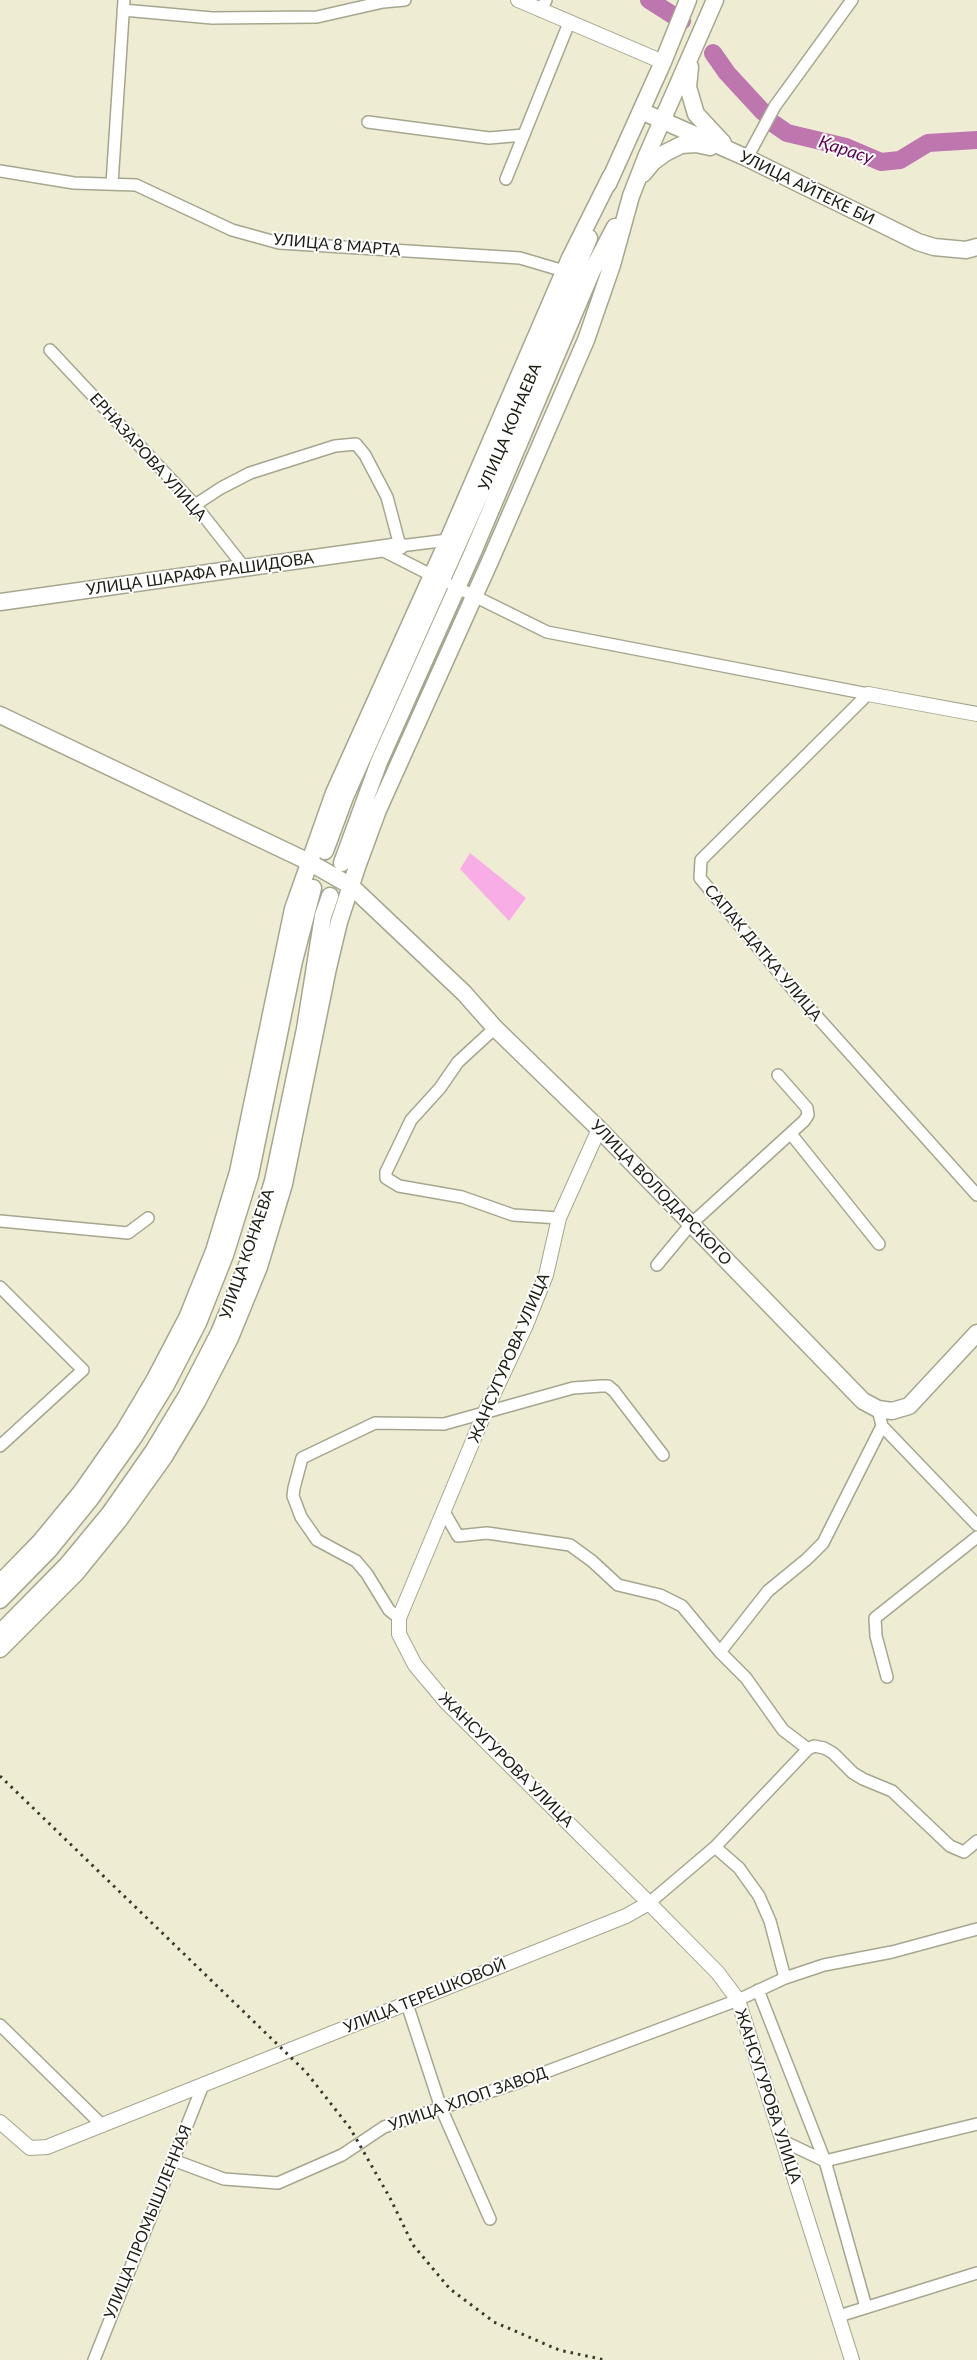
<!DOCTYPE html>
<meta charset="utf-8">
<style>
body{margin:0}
canvas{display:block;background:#eeedd4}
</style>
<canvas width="977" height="2360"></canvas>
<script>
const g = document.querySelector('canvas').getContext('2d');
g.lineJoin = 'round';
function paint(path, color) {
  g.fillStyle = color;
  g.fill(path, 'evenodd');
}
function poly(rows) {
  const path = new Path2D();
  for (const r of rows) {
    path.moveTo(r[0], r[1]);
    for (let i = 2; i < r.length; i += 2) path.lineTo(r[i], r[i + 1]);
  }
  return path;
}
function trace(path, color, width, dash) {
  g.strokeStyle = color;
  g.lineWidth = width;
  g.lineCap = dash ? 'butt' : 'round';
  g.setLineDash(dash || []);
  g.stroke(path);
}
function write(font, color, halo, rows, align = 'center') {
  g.font = font + ' Lato,sans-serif';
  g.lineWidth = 4;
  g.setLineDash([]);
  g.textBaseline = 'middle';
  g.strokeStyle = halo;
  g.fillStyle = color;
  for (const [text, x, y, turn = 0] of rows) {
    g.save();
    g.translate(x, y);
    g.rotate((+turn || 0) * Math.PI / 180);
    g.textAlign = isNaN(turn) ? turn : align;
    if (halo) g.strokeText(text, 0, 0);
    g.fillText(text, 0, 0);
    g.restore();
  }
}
const green = poly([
 [470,853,526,898,509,921,460,869]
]);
const river = poly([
 [649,0,682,21],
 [713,53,727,73,763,112],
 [774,124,787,133,846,147,881,162,900,160,928,143,977,140]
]);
const minor = poly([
 [123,10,212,18,317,17,383,2,405,0],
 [541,11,546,0],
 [368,122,489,138,524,135],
 [747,158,775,106,852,0],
 [0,171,74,183,136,185,232,230,279,243,520,258,564,271],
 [506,179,569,23],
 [112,184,124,0],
 [50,350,195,505,244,567],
 [195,505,221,488,250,473,335,446,356,444,365,455,387,497,400,546,448,540],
 [380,549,437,578],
 [452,585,547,632,868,694],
 [868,694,701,860,700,878,795,992,977,1195],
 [495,1028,458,1062,440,1088,411,1120,386,1172,386,1178,399,1186,462,1197,513,1215,559,1218],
 [791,1134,879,1244],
 [0,1221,128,1233,148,1218],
 [657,1265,691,1224,804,1121,808,1115,807,1108,778,1075],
 [0,1287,83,1370,0,1446],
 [878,1409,882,1426,977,1525],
 [443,1510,458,1536,487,1533,570,1545,592,1561,618,1585,660,1595,682,1606,720,1652,746,1678,783,1730,808,1749],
 [399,1618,389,1610,367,1574,356,1561,317,1540,301,1517,293,1496,294,1488,302,1458,375,1423,444,1424,573,1388,601,1386,608,1386,614,1391,663,1455],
 [720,1652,768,1591,807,1559,823,1543,882,1426],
 [887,1677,876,1636,875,1618,977,1537],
 [715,1847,739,1868,759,1896,770,1921,785,1978],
 [649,1903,715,1847,808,1749,814,1746,824,1748,833,1753,853,1773,863,1779,892,1791,950,1846,964,1852,977,1841],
 [758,1990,825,2161,866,2307],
 [407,2004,441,2108,490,2219],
 [0,2025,102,2125],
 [783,2141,825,2161,977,2124],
 [173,2160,224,2179,278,2183,342,2155,384,2127,519,2082,738,2000,785,1978,824,1965,892,1952,977,1929],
 [839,2316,977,2273],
 [94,2360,203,2085]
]);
const tertiary = poly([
 [518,0,663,62],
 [868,694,977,714],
 [599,1129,559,1218,546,1275,526,1325,485,1412,399,1618,399,1634,415,1665,446,1702,649,1903,718,1973,738,2000,852,2360],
 [0,2122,30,2148,47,2147,626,1916,649,1903]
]);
const secondary = poly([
 [690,67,688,87,696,114,723,143],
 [641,111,747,158,918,242,934,247,966,250,977,247],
 [643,174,653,162,665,153,681,145,696,144,710,147],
 [608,184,663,62,688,0],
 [0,602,400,546],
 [0,715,309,862,351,886,464,993,495,1028,599,1129,863,1401,878,1409,892,1411,909,1406,977,1333],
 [325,851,345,797,522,400,589,238],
 [342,863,379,762,473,552,592,271,615,227],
 [0,1583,40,1542,82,1491,124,1431,155,1379,187,1318,214,1251,238,1172,293,909,334,793,448,540,570,258,611,176],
 [0,1600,49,1550,91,1498,134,1437,166,1385,198,1323,225,1255,250,1175,294,961,313,888],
 [0,1633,67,1565,110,1513,154,1450,186,1397,219,1333,248,1263,273,1181,305,1029,323,916,330,896],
 [0,1649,76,1573,119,1520,164,1457,197,1402,230,1338,259,1267,284,1184,328,968,339,922,357,867,378,810,491,559,586,340,612,265,631,196,647,155,715,0]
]);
const rail = poly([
 [0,1776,306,2072,350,2128,390,2198,413,2245,450,2289,494,2322,559,2350,605,2360]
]);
const streetNames = [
 ["УЛИЦА АЙТЕКЕ БИ",807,188,26],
 ["УЛИЦА 8 МАРТА",337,245,5],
 ["УЛИЦА КОНАЕВА",510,427,-67],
 ["ЕРНАЗАРОВА УЛИЦА",148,457,48],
 ["УЛИЦА ШАРАФА РАШИДОВА",200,574,-8],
 ["САПАК ДАТКА УЛИЦА",763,953,50],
 ["УЛИЦА ВОЛОДАРСКОГО",661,1193,46],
 ["УЛИЦА КОНАЕВА",247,1254,-71],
 ["ЖАНСУГУРОВА УЛИЦА",509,1358,-67],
 ["ЖАНСУГУРОВА УЛИЦА",506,1760,45],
 ["УЛИЦА ТЕРЕШКОВОЙ",425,1996,-22],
 ["ЖАНСУГУРОВА УЛИЦА",768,2096,72],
 ["УЛИЦА ХЛОП ЗАВОД",468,2099,-19],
 ["УЛИЦА ПРОМЫШЛЕННАЯ",148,2222,-68]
];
const waterNames = [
 ["Қарасу",846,150,18]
];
paint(green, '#f9ade7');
trace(river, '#be76ae', 18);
trace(minor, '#a6a68e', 14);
trace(tertiary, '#a6a68e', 16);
trace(secondary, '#a6a68e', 19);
trace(minor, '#fff', 11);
trace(tertiary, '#fff', 14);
trace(secondary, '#fff', 16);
trace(rail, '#39382d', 3, [2.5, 5]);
write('16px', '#1e1e15', '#fff', streetNames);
write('italic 18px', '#5f0152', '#fff', waterNames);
</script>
